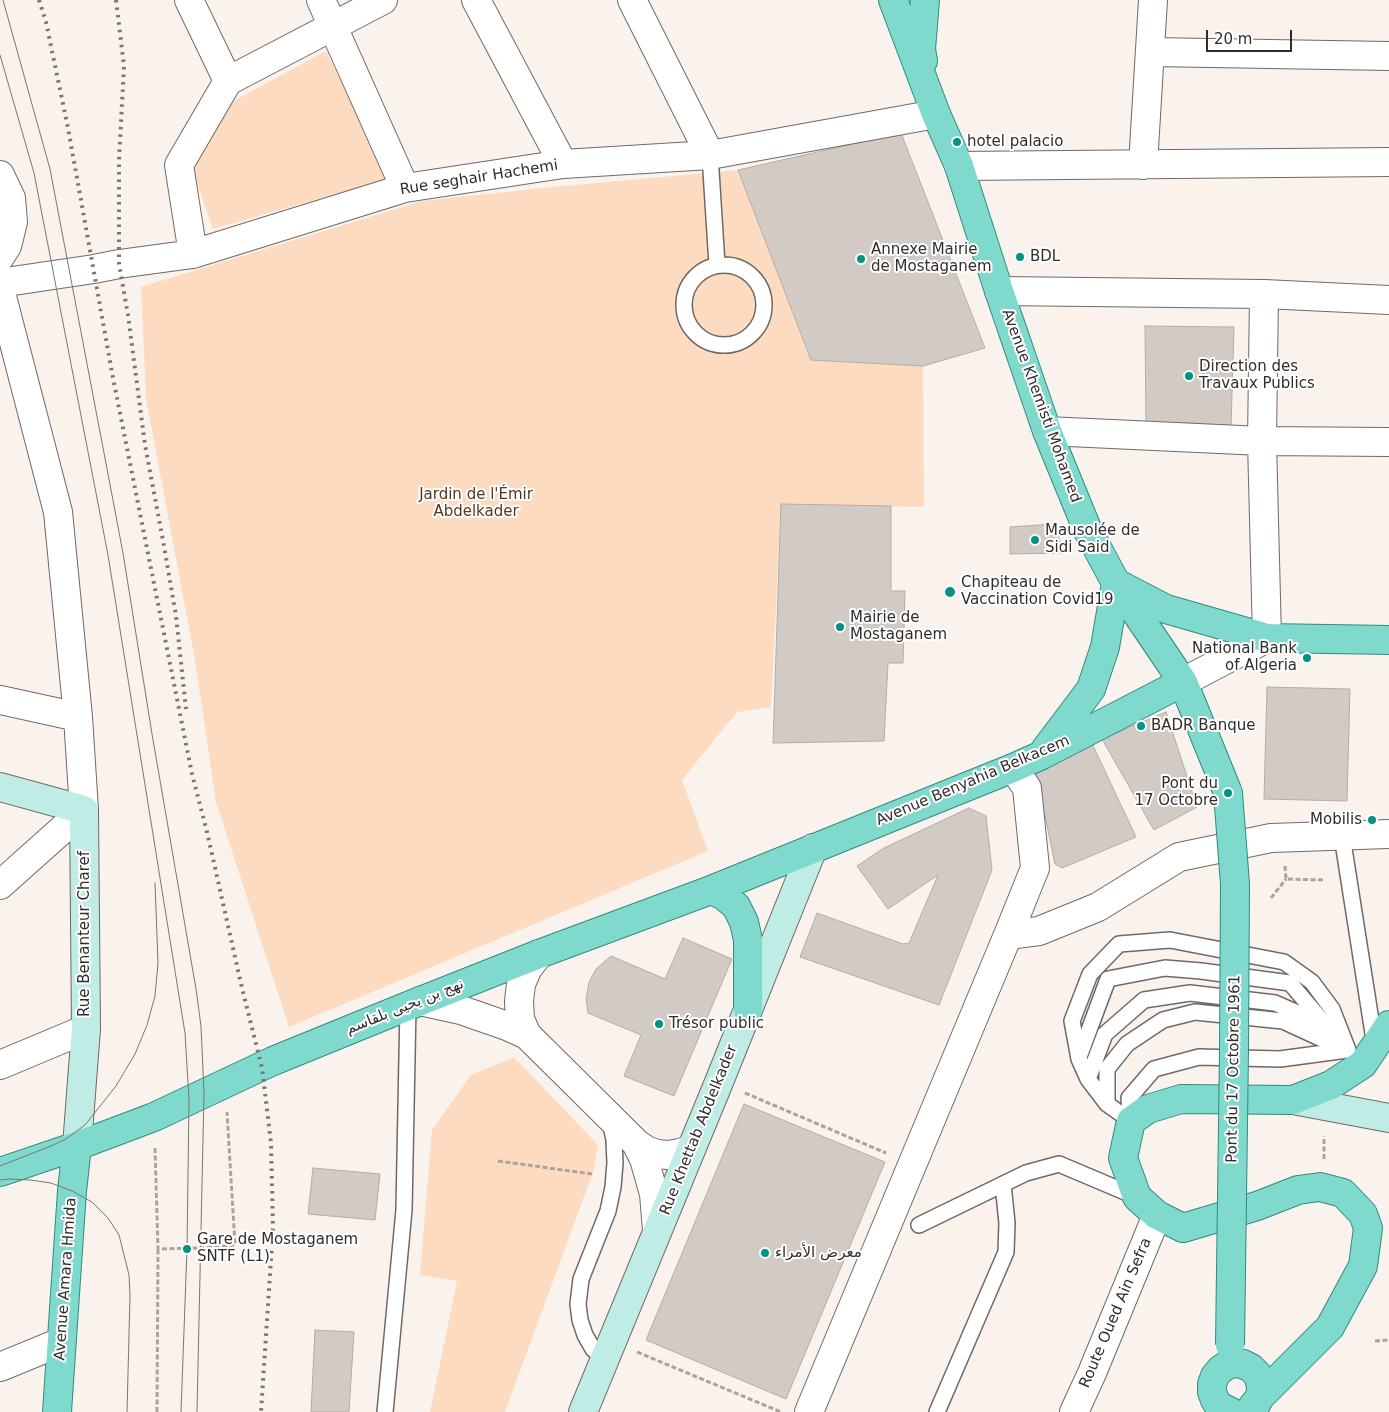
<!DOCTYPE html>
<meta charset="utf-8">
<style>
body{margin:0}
#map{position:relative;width:1389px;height:1412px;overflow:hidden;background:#faf2ec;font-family:"DejaVu Sans",sans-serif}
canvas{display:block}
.scale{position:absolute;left:1206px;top:30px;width:86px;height:22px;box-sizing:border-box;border:2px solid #302d2b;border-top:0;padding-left:6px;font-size:15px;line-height:18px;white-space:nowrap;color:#302d2b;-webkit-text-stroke:4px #fff;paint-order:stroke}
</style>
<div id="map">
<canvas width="1389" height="1412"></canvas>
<div class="scale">20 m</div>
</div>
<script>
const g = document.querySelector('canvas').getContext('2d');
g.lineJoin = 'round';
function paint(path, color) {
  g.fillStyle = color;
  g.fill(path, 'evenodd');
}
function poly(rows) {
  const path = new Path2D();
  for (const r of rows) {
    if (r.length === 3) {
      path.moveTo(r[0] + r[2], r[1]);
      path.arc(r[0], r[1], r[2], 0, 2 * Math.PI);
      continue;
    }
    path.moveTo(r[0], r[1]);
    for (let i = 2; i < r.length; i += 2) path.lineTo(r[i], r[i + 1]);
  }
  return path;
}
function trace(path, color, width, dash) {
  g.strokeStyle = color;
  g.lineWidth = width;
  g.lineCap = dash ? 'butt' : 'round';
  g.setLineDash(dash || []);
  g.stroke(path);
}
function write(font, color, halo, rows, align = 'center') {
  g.font = font + ' "DejaVu Sans","Noto Naskh Arabic",sans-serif';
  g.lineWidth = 4;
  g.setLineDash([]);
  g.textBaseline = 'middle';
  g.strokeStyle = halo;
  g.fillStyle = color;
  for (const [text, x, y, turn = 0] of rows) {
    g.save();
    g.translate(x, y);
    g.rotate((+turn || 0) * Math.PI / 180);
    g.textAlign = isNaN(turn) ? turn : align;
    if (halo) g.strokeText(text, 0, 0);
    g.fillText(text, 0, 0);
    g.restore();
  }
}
const green = poly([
 [326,51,388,179,213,229,192,169,226,105],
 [738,170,811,360,923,366,924,507,781,505,771,707,737,712,682,780,708,851,289,1027,216,802,195,660,146,398,141,287,422,201,543,188],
 [514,1057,598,1145,593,1172,505,1412,430,1412,457,1281,420,1275,432,1130,471,1075]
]);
const building = poly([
 [901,133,985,348,923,366,811,360,738,170,901,133],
 [1145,326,1234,327,1231,428,1146,424,1145,326],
 [781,504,891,506,891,591,905,591,903,663,888,663,884,741,773,743,781,504],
 [1053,524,1065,553,1010,554,1010,527,1053,524],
 [1267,687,1350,689,1347,801,1264,799,1267,687],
 [1166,712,1197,807,1154,830,1102,739,1166,712],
 [1090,739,1136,837,1062,868,1055,864,1036,772,1090,739],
 [969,808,986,816,992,870,939,1005,800,957,817,913,903,944,909,943,938,875,888,909,857,866,884,848,969,808],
 [683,938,732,959,674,1096,624,1076,641,1035,588,1013,586,999,589,982,596,969,611,956,665,979,683,938],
 [744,1104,885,1162,786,1399,646,1340,744,1104],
 [313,1168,380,1174,375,1220,308,1214,313,1168],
 [315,1330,354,1332,349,1412,311,1412,315,1330]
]);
const path = poly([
 [1285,866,1286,879,1323,880],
 [1271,898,1286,879],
 [745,1093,886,1153],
 [155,1148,158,1249,201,1248,235,1245,227,1112],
 [1324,1159,1324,1136],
 [498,1161,592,1174],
 [1375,1341,1389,1340],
 [637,1352,781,1412],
 [157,1412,158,1249]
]);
const service = poly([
 [710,155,717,265],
 [724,305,40],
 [1342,836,1375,1046],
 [1079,1057,1108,979,1165,968,1201,971,1290,983,1324,1023],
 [1088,1079,1079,1059,1072,1021,1090,974,1119,944,1170,940,1284,962,1312,982,1332,1009,1348,1050],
 [1107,1104,1107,1069,1127,1044,1163,1020,1195,1012,1283,1021,1335,1045],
 [1131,1121,1107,1104,1088,1079,1105,1034,1144,1000,1190,993,1275,1003,1316,1021,1345,1048],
 [1131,1121,1129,1098,1154,1069,1199,1057,1280,1059,1347,1050],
 [919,1225,1026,1173,1059,1164,1137,1197],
 [604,1359,593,1349,585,1335,580,1320,578,1304,581,1279,608,1211,613,1187,615,1163,614,1140,610,1121],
 [385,1412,404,1210,408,1006],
 [937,1412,1006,1252,1007,1223,1003,1184]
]);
const minor = poly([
 [189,0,228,81],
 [321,0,405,188],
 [476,0,563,164],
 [632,0,710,155],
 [1151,52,1389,56],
 [1143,165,1153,0],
 [959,166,1389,162],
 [0,175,11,198,13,222,7,246,0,257],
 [193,254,179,165,228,81,383,0],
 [0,283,94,269,119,264,193,254,405,188,563,164,710,155,936,114],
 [0,289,58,512,78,717,84,810,0,885],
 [999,291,1264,294,1389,300],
 [1047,431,1262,441,1389,442],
 [1183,682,1267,638,1262,441,1264,294],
 [0,700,78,717],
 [1013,768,1027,788,1035,868,1008,935,1039,931,1098,907,1179,857,1271,838,1389,834],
 [420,1001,461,1010,507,1026,527,1035,636,1143,646,1150,657,1154,668,1155,680,1153,691,1149],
 [527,1035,520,1019,519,1001,521,984,528,968,539,954],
 [0,1065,86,1029],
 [636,1143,644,1159,654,1194,657,1230],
 [0,1367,61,1342],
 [809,1412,1008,935],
 [1074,1412,1092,1373,1157,1215]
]);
const secondary = poly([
 [0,787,84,810,86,1029,77,1146],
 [1293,1100,1389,1118],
 [583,1412,719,1082,813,848]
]);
const primary = poly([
 [893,0,936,114,959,166,999,291,1047,431,1088,531,1116,583,1183,682,1228,793],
 [923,61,921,49,925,0],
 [1045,750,1091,689,1105,647,1116,583,1166,609,1267,638,1389,640],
 [711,890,724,896,736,906,744,922,748,940,748,1010],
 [0,1172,77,1146,154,1117,273,1061,408,1006,539,954,711,890,1013,768,1042,755,1183,682],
 [57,1412,72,1191,77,1146],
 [1231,1412,1219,1406,1215,1400,1212,1392,1212,1384,1215,1376,1220,1370,1227,1365,1235,1363,1243,1364,1251,1368,1257,1374,1260,1381,1261,1389,1260,1397,1252,1407],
 [1252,1412,1260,1397,1330,1327,1363,1266,1368,1228,1363,1214,1343,1193,1320,1187,1298,1190,1257,1206,1183,1228,1157,1215,1137,1197,1123,1158,1131,1121,1148,1109,1181,1099,1293,1100,1331,1085,1363,1064,1389,1025]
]);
const tram = poly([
 [3,0,50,169,123,553,152,734,196,989,201,1026,204,1093,197,1412],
 [0,55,34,173,108,555,185,1033,189,1100,187,1249,181,1412],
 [0,1166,51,1146,66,1139,85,1125,116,1086,135,1054,147,1025,155,996,158,963,155,883],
 [0,1180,9,1179,30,1180,51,1183,72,1191,92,1202,108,1218,119,1235,129,1275,130,1296,127,1412]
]);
const rail = poly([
 [39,0,46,22,68,128,113,378,192,774,207,832,242,988,262,1068,271,1143,273,1228,261,1412],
 [116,0,124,66,119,160,119,264,128,315,145,445,164,546,176,616,186,709]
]);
const primaryBridge = poly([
 [1228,793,1235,884,1234,1050,1230,1345]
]);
const markers = [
 [957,142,5,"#009482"],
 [1020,257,5,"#009482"],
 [861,259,5,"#009482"],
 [1189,376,5,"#009482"],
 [1035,540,5,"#009482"],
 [950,592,6,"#009482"],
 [840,627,5,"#009482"],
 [1307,658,5,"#009482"],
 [1141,726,5,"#009482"],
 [1228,793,5,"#009482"],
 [1372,820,5,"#009482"],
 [659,1024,5,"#009482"],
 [187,1249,5,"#009482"],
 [765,1253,5,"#009482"]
];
const poiNames = [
 ["hotel palacio",967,142],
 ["Annexe Mairie",871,250],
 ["de Mostaganem",871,267],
 ["BDL",1030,257],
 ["Direction des",1199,367],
 ["Travaux Publics",1199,384],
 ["Mausolée de",1045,531],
 ["Sidi Said",1045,548],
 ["Chapiteau de",961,583],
 ["Vaccination Covid19",961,600],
 ["Mairie de",850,618],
 ["Mostaganem",850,635],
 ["National Bank",1297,649,"right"],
 ["of Algeria",1297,666,"right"],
 ["BADR Banque",1151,726],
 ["Pont du",1218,784,"right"],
 ["17 Octobre",1218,801,"right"],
 ["Mobilis",1362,820,"right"],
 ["Trésor public",669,1024],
 ["Gare de Mostaganem",197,1240],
 ["SNTF (L1)",197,1257],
 ["معرض الأمراء",775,1253]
];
const streetNames = [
 ["Rue seghair Hachemi",479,178,-9],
 ["Avenue Khemisti Mohamed",1041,406,70],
 ["Avenue Benyahia Belkacem",973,781,-23],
 ["Rue Benanteur Charef",85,934,-90],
 ["نهج بن يحيى بلقاسم",405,1007,-22],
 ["Pont du 17 Octobre 1961",1234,1069,-89],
 ["Rue Khettab Abdelkader",699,1130,-68],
 ["Avenue Amara Hmida",66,1279,-86],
 ["Route Oued Ain Sefra",1116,1313,-67]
];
const parkNames = [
 ["Jardin de l'Émir",476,495],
 ["Abdelkader",476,512]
];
paint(green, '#fcdbc1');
paint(building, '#d2cac4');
trace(building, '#b4aca6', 1);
trace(service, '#716964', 18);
trace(minor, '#716964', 30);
trace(secondary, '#716964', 30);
trace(primary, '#2d8d7e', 30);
trace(path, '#aaa4a0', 3, [5, 2.5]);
trace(service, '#fff', 15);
trace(minor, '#fff', 28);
trace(secondary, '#c0ece6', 28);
trace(primary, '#80d9cd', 28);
trace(tram, '#7b7672', 1);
trace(rail, '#7b7672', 4, [2.5, 5]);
trace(primaryBridge, '#2d8d7e', 30, []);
trace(primaryBridge, '#80d9cd', 28);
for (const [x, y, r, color] of markers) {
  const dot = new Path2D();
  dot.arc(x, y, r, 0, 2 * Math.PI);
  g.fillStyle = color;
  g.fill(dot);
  trace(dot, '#fff', 2);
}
write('15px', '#302d2b', '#fff', poiNames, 'left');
write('15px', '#302d2b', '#fff', streetNames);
write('15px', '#57371c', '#fff', parkNames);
</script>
